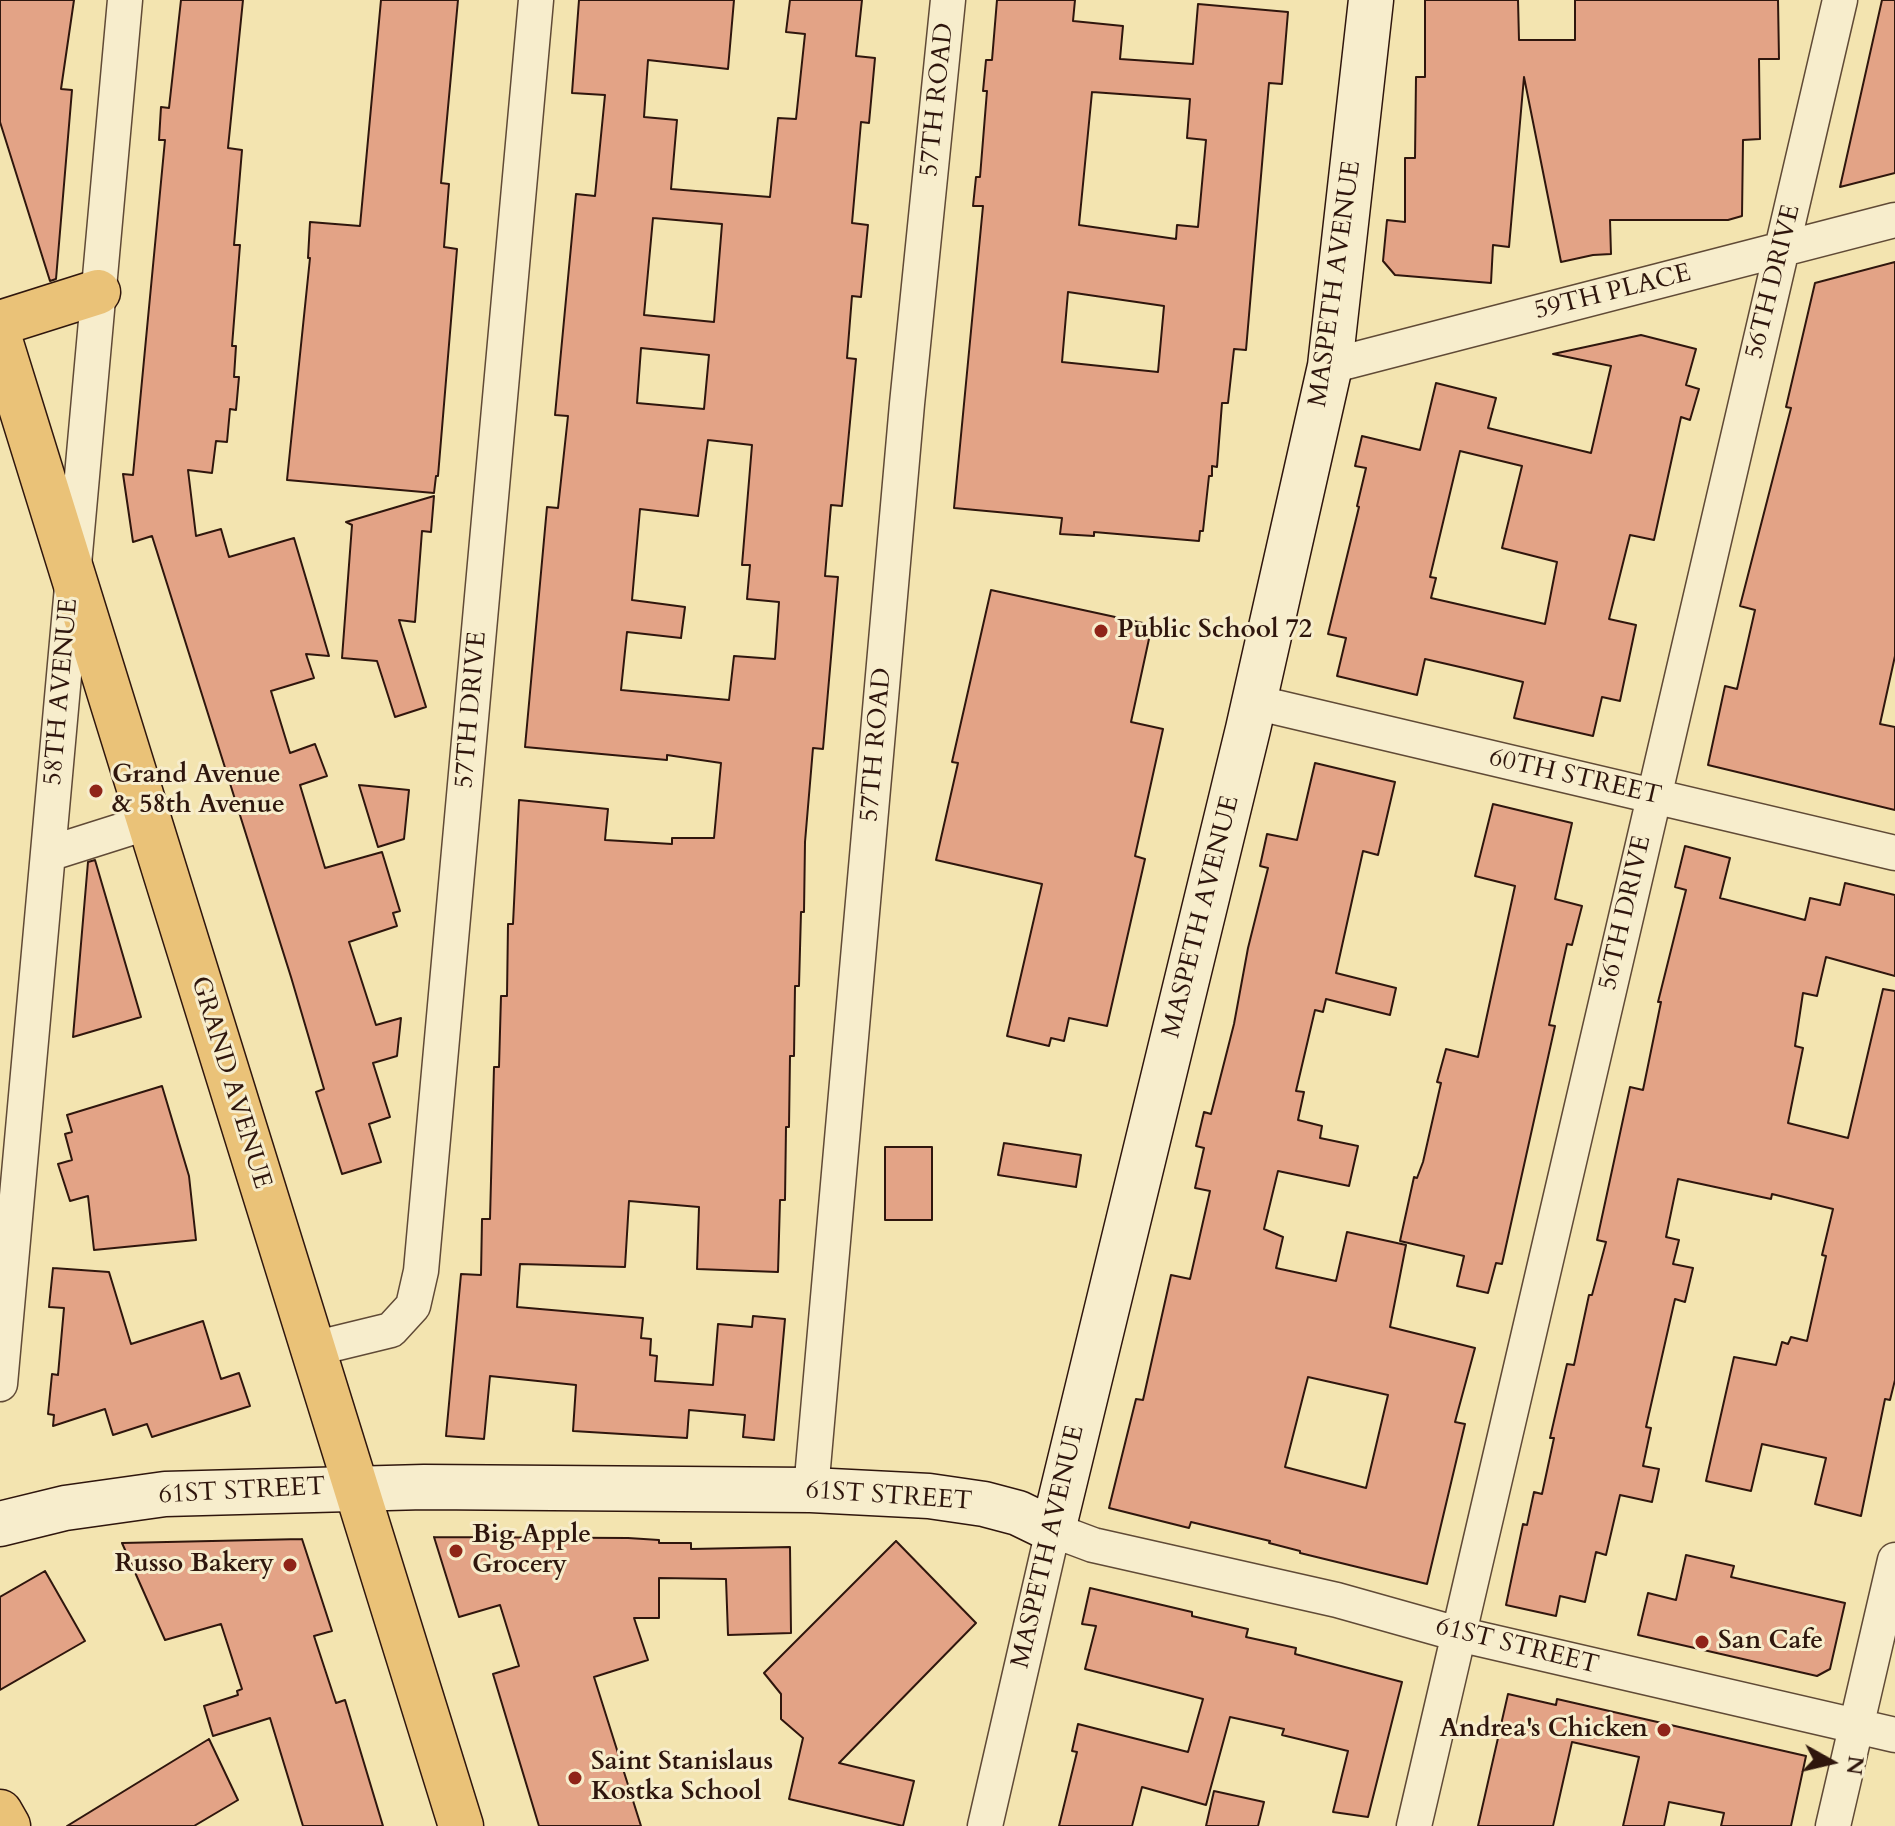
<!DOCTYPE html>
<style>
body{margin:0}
#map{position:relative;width:1895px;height:1826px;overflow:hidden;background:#f3e4b0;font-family:Cardo,serif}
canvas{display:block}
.north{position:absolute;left:1791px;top:1722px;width:80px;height:80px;-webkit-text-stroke:6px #f7edcc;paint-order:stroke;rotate:98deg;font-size:22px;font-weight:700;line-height:32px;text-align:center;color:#2f160d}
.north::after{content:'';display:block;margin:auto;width:28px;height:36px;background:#2f160d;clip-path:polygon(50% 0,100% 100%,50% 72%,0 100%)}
</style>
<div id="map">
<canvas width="1895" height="1826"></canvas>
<div class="north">N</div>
</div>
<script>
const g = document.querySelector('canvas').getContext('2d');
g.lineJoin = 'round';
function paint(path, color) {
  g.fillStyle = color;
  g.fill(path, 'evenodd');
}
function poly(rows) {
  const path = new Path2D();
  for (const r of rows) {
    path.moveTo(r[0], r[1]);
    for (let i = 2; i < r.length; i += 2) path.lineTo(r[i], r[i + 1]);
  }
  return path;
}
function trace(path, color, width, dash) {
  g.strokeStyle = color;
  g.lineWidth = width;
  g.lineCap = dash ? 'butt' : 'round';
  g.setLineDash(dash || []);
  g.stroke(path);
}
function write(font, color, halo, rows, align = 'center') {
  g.font = font + ' Cardo,serif';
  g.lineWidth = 6;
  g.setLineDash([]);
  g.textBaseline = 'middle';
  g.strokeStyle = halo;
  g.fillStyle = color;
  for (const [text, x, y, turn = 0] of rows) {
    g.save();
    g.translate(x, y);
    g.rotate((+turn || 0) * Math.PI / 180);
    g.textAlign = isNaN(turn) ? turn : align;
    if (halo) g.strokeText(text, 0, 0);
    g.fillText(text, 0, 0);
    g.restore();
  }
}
const building = poly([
 [0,0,74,0,61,89,72,90,56,279,50,281,0,122,0,0],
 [181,0,243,0,228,148,242,150,234,245,240,245,232,346,236,346,234,377,239,377,236,410,230,409,227,442,216,441,212,473,188,470,196,536,221,529,229,557,294,538,329,656,306,654,314,678,271,691,290,753,315,744,327,776,300,785,325,868,382,852,400,911,393,913,397,926,349,942,376,1025,401,1018,397,1056,373,1063,390,1117,369,1124,381,1162,342,1174,316,1092,324,1089,291,977,152,536,133,542,123,474,133,475,165,140,159,140,161,107,169,108,181,0],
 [381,0,458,0,441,183,449,184,444,247,457,249,438,476,436,476,434,493,287,480,310,258,308,258,310,222,360,226,381,0],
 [579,0,734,0,728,69,648,60,644,117,677,120,671,189,770,197,778,118,796,119,805,34,786,32,790,0,862,0,856,56,875,58,869,123,861,122,852,223,868,225,861,297,852,296,847,358,856,359,842,506,831,505,825,576,838,577,823,749,813,748,805,842,804,912,801,912,799,986,795,986,794,1056,790,1056,789,1127,786,1127,785,1200,780,1200,778,1272,697,1269,699,1207,629,1201,625,1267,520,1264,517,1307,643,1318,641,1338,651,1339,650,1355,657,1356,655,1381,713,1385,718,1324,752,1327,753,1316,785,1319,774,1440,743,1437,745,1415,689,1410,687,1438,573,1431,576,1385,490,1376,484,1439,446,1436,461,1274,481,1275,482,1219,490,1219,494,1067,499,1067,501,996,507,996,508,924,513,924,519,800,608,809,605,840,672,844,672,838,714,838,721,763,667,755,667,760,525,747,547,507,558,508,568,416,555,415,576,194,595,196,605,95,572,93,579,0],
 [653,218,722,224,714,322,644,315,653,218],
 [641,348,709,355,704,409,637,403,641,348],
 [708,440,752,445,742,565,750,565,747,599,779,602,775,659,734,656,729,700,621,690,627,632,681,638,685,607,632,600,640,509,698,516,708,440],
 [997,0,1075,0,1073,21,1123,26,1120,59,1193,64,1198,4,1288,12,1282,84,1269,83,1246,350,1234,349,1228,403,1222,403,1217,467,1212,466,1212,476,1209,476,1203,531,1200,531,1199,541,1094,532,1094,536,1060,534,1062,518,954,508,983,206,973,206,976,177,980,177,987,91,983,91,986,60,992,60,997,0],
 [1092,92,1190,99,1187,138,1206,140,1198,227,1177,225,1176,239,1079,225,1092,92],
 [1068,292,1164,306,1158,372,1062,362,1068,292],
 [1425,0,1518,0,1519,40,1575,40,1575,0,1778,0,1779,59,1759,59,1760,139,1743,140,1742,216,1728,220,1610,220,1611,254,1593,255,1561,262,1524,77,1509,247,1493,245,1491,283,1395,275,1383,261,1387,220,1405,222,1405,158,1415,158,1416,77,1425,77,1425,0],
 [1882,0,1895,0,1895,173,1840,187,1882,0],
 [1895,262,1895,656,1880,724,1895,727,1895,810,1708,765,1725,686,1737,689,1755,610,1740,606,1791,408,1786,407,1815,283,1895,262],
 [1641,335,1696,349,1686,385,1699,389,1690,420,1681,417,1654,540,1630,535,1609,619,1636,625,1620,701,1602,697,1593,736,1514,718,1523,682,1473,670,1425,659,1417,695,1337,676,1346,638,1328,634,1359,507,1357,506,1366,468,1355,466,1362,436,1420,450,1436,383,1496,398,1488,428,1591,453,1611,366,1553,354,1641,335],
 [1460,451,1522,466,1502,548,1557,562,1545,624,1431,598,1436,578,1430,577,1460,451],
 [434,496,431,532,422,531,415,622,399,620,426,707,395,717,377,661,342,658,352,525,346,522,434,496],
 [991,590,1152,625,1131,722,1163,729,1135,856,1145,859,1107,1026,1069,1018,1064,1041,1051,1038,1049,1046,1007,1036,1042,884,936,860,958,763,952,762,991,590],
 [1315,763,1395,782,1378,855,1363,851,1336,973,1396,988,1390,1015,1326,999,1323,1012,1315,1010,1296,1091,1304,1092,1298,1120,1322,1126,1320,1138,1358,1146,1349,1186,1278,1171,1264,1229,1283,1237,1276,1268,1336,1281,1347,1232,1406,1245,1390,1327,1475,1348,1455,1422,1465,1424,1427,1584,1300,1553,1300,1551,1269,1543,1270,1541,1191,1522,1189,1528,1109,1508,1136,1399,1143,1400,1171,1275,1190,1279,1210,1191,1195,1188,1204,1148,1196,1146,1204,1112,1211,1114,1234,1024,1248,948,1268,868,1260,866,1267,834,1297,840,1315,763],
 [1308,1377,1388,1395,1366,1488,1285,1467,1308,1377],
 [359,785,409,790,404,839,378,847,359,785],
 [1493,804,1572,823,1555,899,1582,906,1572,945,1567,944,1549,1025,1555,1026,1502,1264,1496,1263,1488,1293,1457,1286,1464,1256,1400,1241,1414,1177,1417,1178,1423,1162,1441,1083,1437,1082,1446,1049,1478,1057,1515,886,1475,876,1493,804],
 [1685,846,1730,858,1720,898,1805,920,1810,898,1840,905,1845,883,1895,895,1895,976,1826,957,1817,996,1803,993,1795,1046,1803,1048,1788,1123,1848,1138,1883,989,1895,991,1895,1380,1890,1400,1885,1399,1861,1516,1815,1504,1826,1458,1762,1444,1751,1491,1706,1481,1734,1357,1776,1365,1782,1342,1788,1344,1791,1337,1807,1341,1826,1256,1822,1255,1833,1209,1772,1194,1771,1199,1678,1179,1666,1237,1679,1240,1673,1264,1693,1268,1685,1302,1675,1299,1646,1427,1651,1428,1643,1466,1659,1469,1652,1502,1620,1495,1606,1555,1596,1552,1585,1602,1560,1596,1556,1616,1506,1605,1523,1524,1527,1525,1534,1492,1542,1494,1554,1438,1550,1438,1567,1364,1574,1365,1589,1295,1592,1295,1606,1242,1597,1240,1630,1087,1643,1090,1661,1002,1658,1002,1686,890,1675,887,1685,846],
 [95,860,141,1017,73,1037,88,862,95,860],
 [162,1086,189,1176,196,1240,94,1250,88,1196,70,1201,58,1164,72,1160,65,1134,72,1132,67,1115,162,1086],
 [1004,1143,1081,1155,1076,1187,998,1175,1004,1143],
 [885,1147,932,1147,932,1220,885,1220,885,1147],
 [53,1268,109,1272,131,1344,203,1321,221,1379,239,1373,250,1406,152,1437,147,1424,113,1435,105,1409,53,1426,54,1415,48,1414,52,1374,58,1375,64,1308,49,1307,53,1268],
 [434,1537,628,1538,659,1540,659,1543,691,1543,691,1549,790,1547,791,1633,728,1635,726,1579,659,1578,659,1618,634,1618,648,1660,594,1677,641,1826,539,1826,493,1674,519,1666,500,1605,459,1617,434,1537],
 [302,1539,332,1631,314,1636,336,1703,345,1700,383,1826,303,1826,270,1718,213,1736,204,1706,238,1695,237,1691,242,1689,221,1624,165,1640,122,1543,302,1539],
 [896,1541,976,1623,839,1763,914,1781,903,1826,789,1799,803,1738,781,1719,781,1694,764,1673,896,1541],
 [1686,1555,1734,1566,1731,1577,1845,1603,1830,1669,1817,1676,1638,1635,1648,1593,1676,1600,1686,1555],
 [45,1571,85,1641,0,1690,0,1597,45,1571],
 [1090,1588,1192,1612,1192,1616,1248,1629,1246,1637,1296,1648,1295,1654,1402,1682,1368,1817,1333,1812,1348,1751,1282,1735,1284,1729,1230,1717,1206,1805,1142,1787,1132,1826,1059,1826,1077,1752,1072,1751,1078,1724,1188,1752,1203,1699,1085,1669,1096,1626,1082,1624,1090,1588],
 [1508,1694,1556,1705,1557,1699,1806,1756,1791,1826,1721,1826,1724,1813,1669,1802,1664,1826,1623,1826,1639,1757,1572,1742,1553,1826,1478,1826,1508,1694],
 [209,1739,238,1800,194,1826,67,1826,209,1739],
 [1214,1791,1264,1802,1258,1826,1206,1826,1214,1791]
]);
const street = poly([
 [1330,366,1895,220],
 [1254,702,1895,853],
 [48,854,149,822],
 [313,1349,391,1330,413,1306,421,1271,536,0],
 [0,1384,125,0],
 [811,1490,907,404,948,0],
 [985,1826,1053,1530,1093,1545,1337,1600,1458,1634,1895,1735],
 [1414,1826,1840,0],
 [1833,1826,1895,1560]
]);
const secondary = poly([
 [0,1524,65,1508,165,1494,424,1487,811,1490,929,1496,984,1504,1018,1513,1053,1530,1248,729,1330,366,1371,0]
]);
const primary = poly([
 [0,323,98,292],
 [0,340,461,1826],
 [0,1812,8,1826]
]);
const markers = [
 [1101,631,8,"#8f2418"],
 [96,791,8,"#8f2418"],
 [456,1551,8,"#8f2418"],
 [290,1565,8,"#8f2418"],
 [1702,1642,8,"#8f2418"],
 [1664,1730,8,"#8f2418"],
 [575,1778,8,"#8f2418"]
];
const streetNames = [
 ["57TH ROAD",938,100,-84],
 ["56TH DRIVE",1774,282,-76],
 ["MASPETH AVENUE",1336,284,-82],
 ["59TH PLACE",1613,293,-14],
 ["58TH AVENUE",62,692,-85],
 ["57TH DRIVE",472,710,-85],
 ["57TH ROAD",877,745,-85],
 ["60TH STREET",1575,778,13],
 ["56TH DRIVE",1626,913,-77],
 ["MASPETH AVENUE",1202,917,-76],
 ["GRAND AVENUE",230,1083,73],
 ["61ST STREET",242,1492,-3],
 ["61ST STREET",889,1497,4],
 ["MASPETH AVENUE",1049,1547,-77],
 ["61ST STREET",1517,1647,14]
];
const poiNames = [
 ["Public School 72",1117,631],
 ["Grand Avenue",112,776],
 ["& 58th Avenue",112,806],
 ["Big Apple",472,1536],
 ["Grocery",472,1566],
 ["Russo Bakery",274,1565,"right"],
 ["San Cafe",1718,1642],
 ["Andrea's Chicken",1648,1730,"right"],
 ["Saint Stanislaus",591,1763],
 ["Kostka School",591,1793]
];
paint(building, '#e3a386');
trace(building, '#2f160d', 2);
trace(street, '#604a36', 37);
trace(secondary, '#2f160d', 47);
trace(primary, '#2f160d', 47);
trace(street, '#f7edcc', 34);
trace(secondary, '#f7edcc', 44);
trace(primary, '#eac278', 44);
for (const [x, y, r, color] of markers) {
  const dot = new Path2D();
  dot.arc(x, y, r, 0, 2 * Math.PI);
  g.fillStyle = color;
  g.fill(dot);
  trace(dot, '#f7edcc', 3);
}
write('26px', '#2f160d', '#f7edcc', streetNames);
write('bold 26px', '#2f160d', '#f7edcc', poiNames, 'left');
</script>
